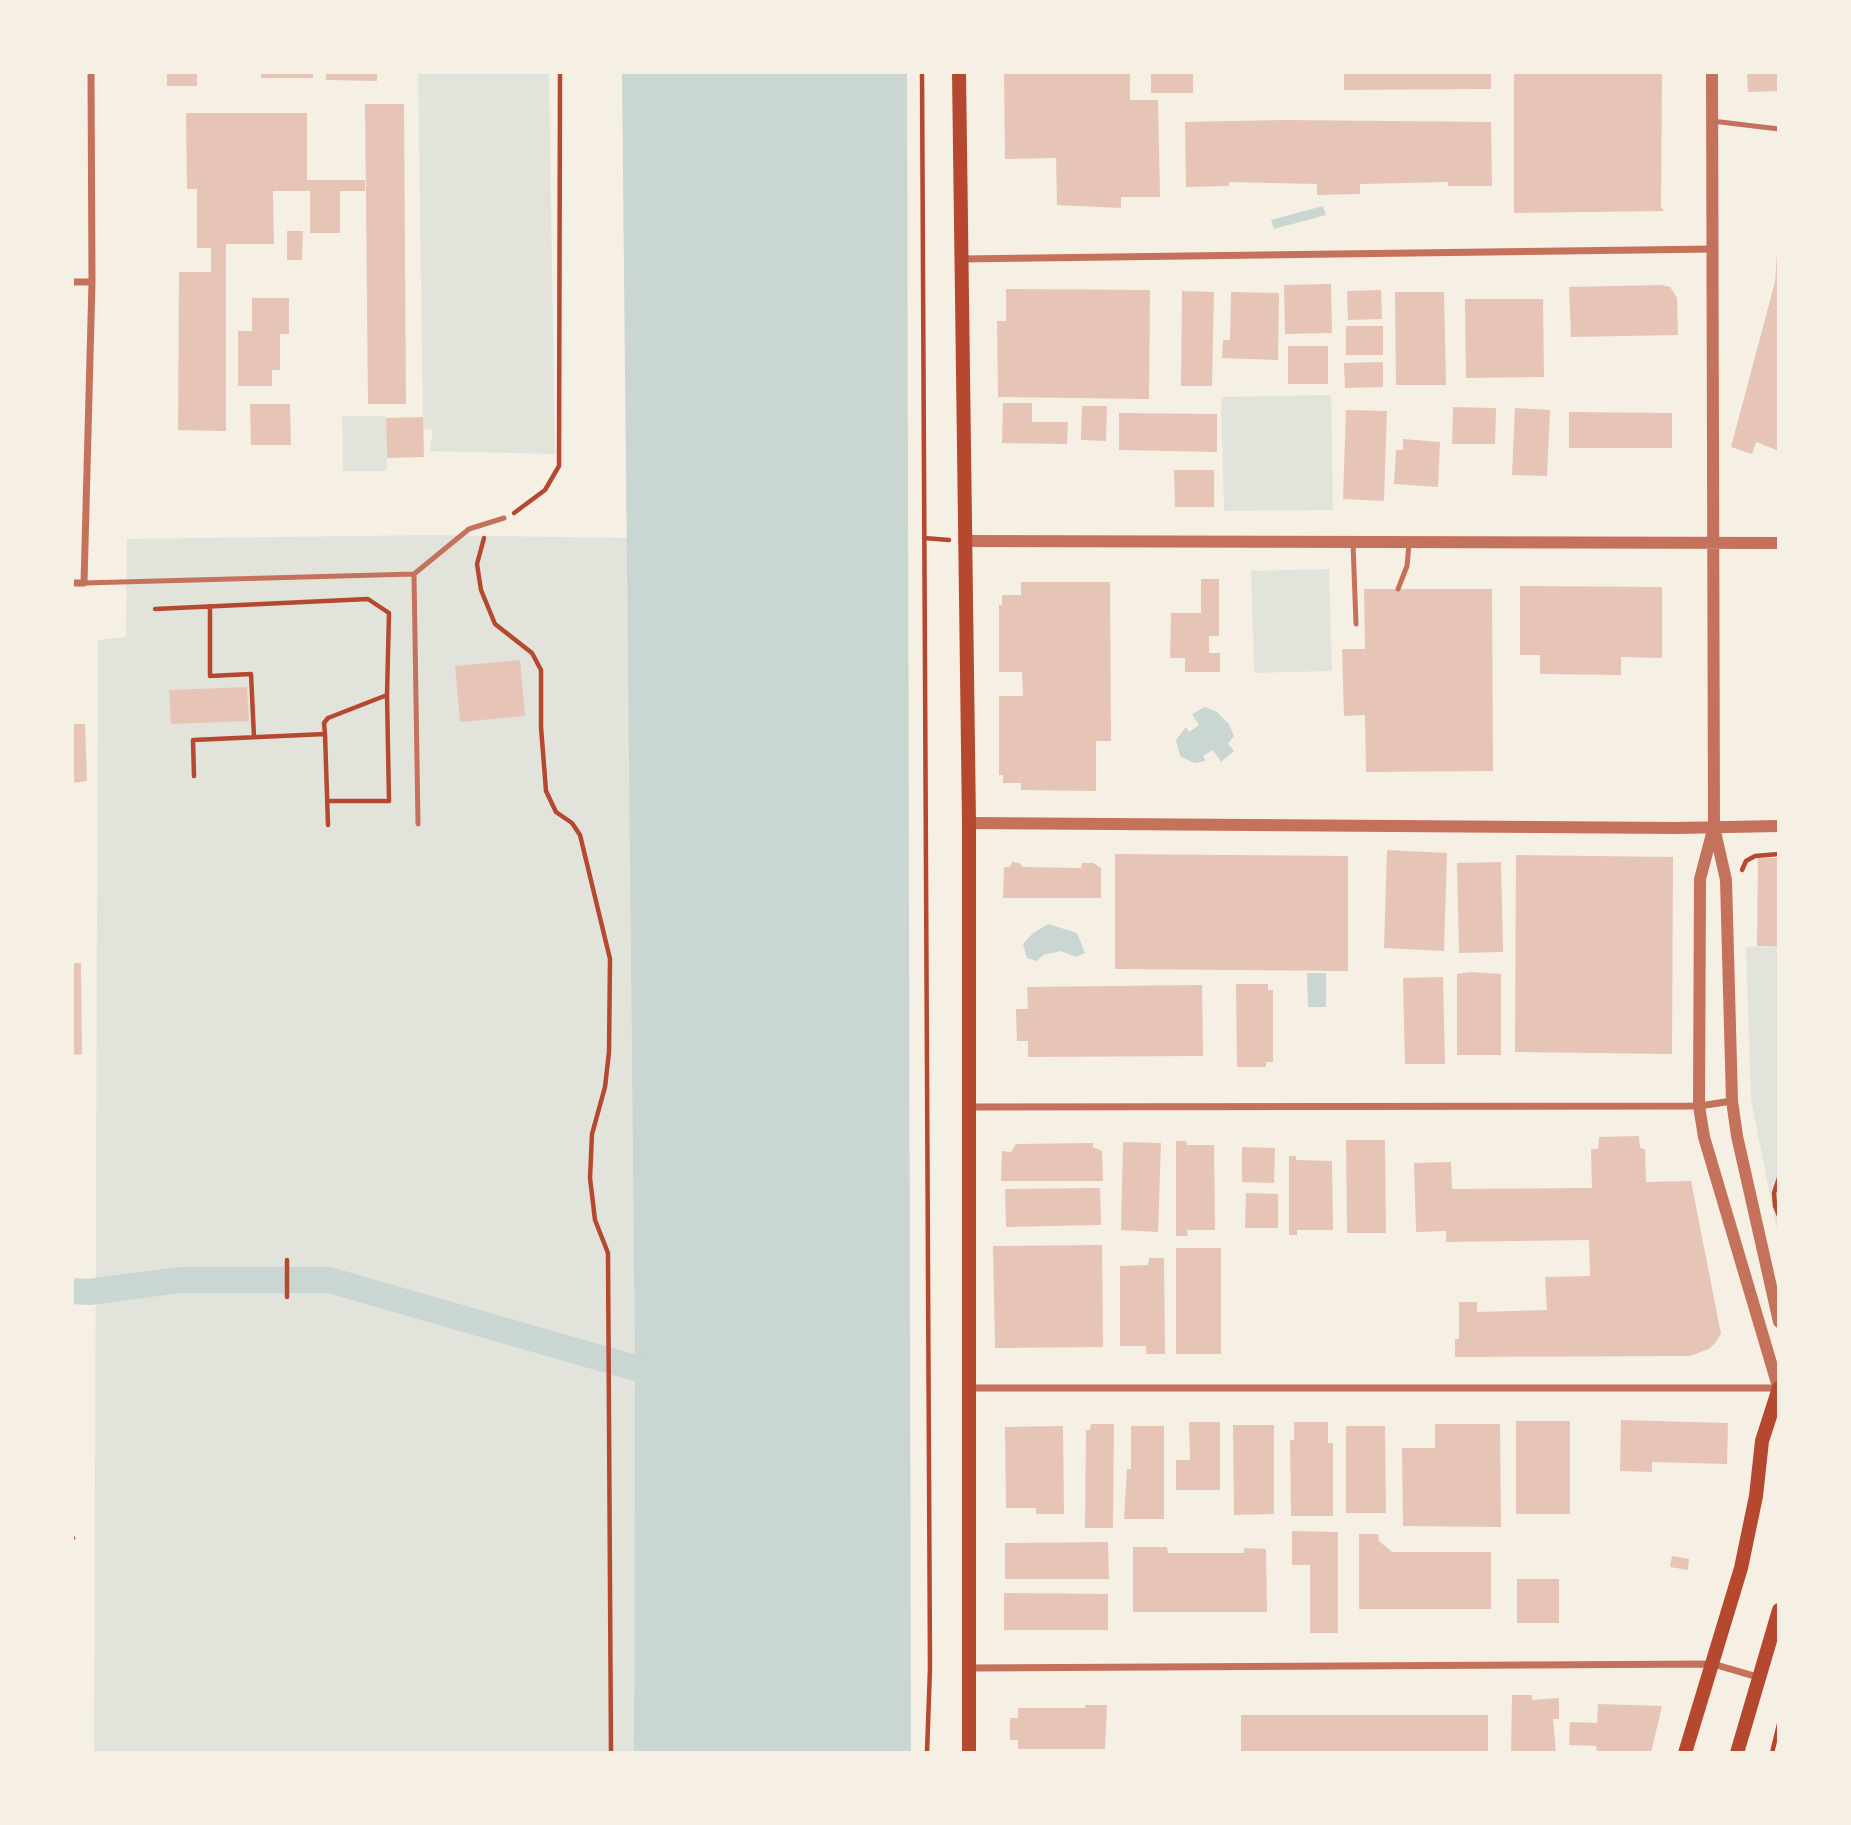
<!DOCTYPE html>
<style>
body{margin:0}
#map{position:relative;width:1851px;height:1825px;overflow:hidden;background:#f6efe4;font-family:"Work Sans",sans-serif}
canvas{display:block}
.frame{position:absolute;inset:0;border:74px solid #f6efe4;pointer-events:none}
</style>
<div id="map">
<canvas width="1851" height="1825"></canvas>
<div class="frame"></div>
</div>
<script>
const g = document.querySelector('canvas').getContext('2d');
g.lineJoin = 'round';
function paint(path, color) {
  g.fillStyle = color;
  g.fill(path, 'evenodd');
}
function poly(rows) {
  const path = new Path2D();
  for (const r of rows) {
    path.moveTo(r[0], r[1]);
    for (let i = 2; i < r.length; i += 2) path.lineTo(r[i], r[i + 1]);
  }
  return path;
}
function trace(path, color, width, dash) {
  g.strokeStyle = color;
  g.lineWidth = width;
  g.lineCap = dash ? 'butt' : 'round';
  g.setLineDash(dash || []);
  g.stroke(path);
}
const green = poly([
 [418,72,549,72,555,454,430,451,433,430,423,429],
 [1331,395,1333,510,1224,511,1221,397],
 [342,416,386,416,387,471,343,471],
 [428,535,627,538,635,1368,634,1753,94,1753,98,640,126,637,127,539],
 [1329,569,1332,671,1254,673,1251,571],
 [1779,946,1779,1240,1751,1100,1746,947]
]);
const water = poly([
 [622,72,907,72,911,1753,634,1753,635,1368],
 [1323,206,1326,215,1274,229,1271,220],
 [1205,707,1217,712,1229,724,1234,736,1228,744,1234,751,1221,762,1213,750,1203,756,1206,761,1194,763,1180,756,1176,740,1186,727,1189,732,1199,725,1192,714],
 [1048,924,1077,933,1085,953,1076,957,1061,951,1043,955,1037,961,1027,958,1023,944,1032,934],
 [1307,973,1326,973,1326,1007,1308,1007]
]);
const canal = poly([
 [72,1291,89,1292,179,1280,329,1280,635,1368]
]);
const building = poly([
 [167,72,197,72,197,86,167,86],
 [261,72,313,72,313,78,261,78],
 [326,72,377,72,377,81,326,80],
 [1004,72,1130,72,1130,100,1158,100,1160,197,1121,197,1121,208,1057,205,1056,158,1005,159],
 [1151,72,1193,72,1193,93,1151,93],
 [1344,72,1491,72,1491,89,1344,90],
 [1514,72,1662,72,1661,207,1664,211,1514,213],
 [1747,72,1779,72,1779,91,1748,92],
 [365,104,404,104,406,404,368,404],
 [186,113,307,113,307,180,365,180,365,191,340,191,340,233,310,233,310,191,273,191,274,244,226,244,226,431,178,430,179,272,211,272,211,248,197,248,197,189,187,189],
 [1284,120,1491,122,1492,186,1448,186,1448,182,1360,184,1360,194,1317,195,1317,184,1229,182,1229,186,1186,187,1185,122],
 [287,231,303,231,302,260,287,260],
 [1777,253,1779,451,1756,442,1752,454,1731,447,1775,282],
 [1331,284,1332,333,1285,334,1284,285],
 [1661,285,1670,287,1677,298,1678,335,1571,337,1569,287],
 [1006,289,1150,290,1149,399,998,397,997,321,1006,321],
 [1381,290,1382,319,1348,320,1347,291],
 [1182,291,1214,292,1212,386,1181,386],
 [1231,292,1279,293,1278,360,1222,358,1223,340,1230,340],
 [1395,292,1444,292,1446,385,1396,385],
 [252,298,289,298,289,334,280,334,280,370,272,370,272,386,238,386,238,331,252,331],
 [1465,299,1543,299,1544,377,1466,378],
 [1346,326,1383,326,1383,355,1346,355],
 [1288,346,1328,346,1328,384,1288,384],
 [1383,362,1383,387,1345,388,1344,363],
 [1003,403,1032,403,1032,422,1068,422,1067,444,1002,443],
 [250,404,290,404,291,445,251,445],
 [1082,406,1107,406,1106,441,1081,440],
 [1453,407,1496,408,1495,444,1452,444],
 [1515,408,1550,410,1547,476,1512,475],
 [1346,410,1387,411,1384,501,1343,499],
 [1569,412,1672,413,1672,448,1569,448],
 [1119,413,1217,414,1217,452,1119,450],
 [423,417,424,457,387,458,386,418],
 [1403,439,1440,442,1438,487,1394,484,1396,450,1403,450],
 [1174,470,1214,470,1214,507,1175,507],
 [1201,579,1219,579,1219,636,1209,636,1209,653,1220,653,1220,672,1185,672,1185,658,1170,658,1171,613,1201,613],
 [1021,582,1110,582,1111,741,1096,741,1096,791,1021,790,1021,783,1003,783,1003,775,999,775,999,696,1023,696,1022,672,999,672,999,605,1002,605,1002,595,1021,595],
 [1520,586,1662,587,1662,658,1621,657,1621,675,1540,674,1540,655,1520,655],
 [1364,589,1492,589,1493,771,1366,772,1365,715,1344,716,1342,649,1365,649],
 [520,660,525,716,460,722,455,666],
 [247,687,249,721,171,724,169,690],
 [72,724,85,724,87,781,72,783],
 [1387,850,1447,853,1444,951,1384,948],
 [1115,854,1348,856,1348,971,1115,969],
 [1516,855,1673,857,1672,1054,1515,1052],
 [1758,858,1779,858,1779,946,1757,946],
 [1012,862,1019,863,1023,867,1081,868,1082,863,1093,863,1101,868,1101,898,1003,898,1004,867,1010,867],
 [1501,862,1503,952,1459,953,1457,863],
 [72,963,81,963,82,1054,72,1055],
 [1471,972,1501,974,1501,1055,1457,1055,1457,974],
 [1443,977,1445,1064,1405,1064,1403,978],
 [1236,984,1268,984,1268,990,1273,990,1273,1062,1266,1062,1266,1067,1237,1067],
 [1202,985,1203,1056,1028,1057,1028,1041,1017,1041,1016,1009,1028,1009,1027,987],
 [1639,1136,1640,1148,1645,1149,1646,1182,1691,1181,1721,1334,1716,1342,1709,1349,1690,1356,1455,1357,1455,1339,1459,1339,1459,1302,1477,1302,1477,1312,1547,1310,1545,1277,1590,1276,1589,1240,1446,1242,1446,1231,1416,1232,1414,1163,1451,1162,1452,1189,1592,1188,1591,1149,1598,1149,1599,1137],
 [1346,1140,1385,1140,1386,1233,1347,1233],
 [1176,1141,1186,1141,1187,1145,1214,1145,1215,1230,1187,1230,1188,1236,1176,1236],
 [1123,1142,1161,1143,1158,1232,1121,1230],
 [1093,1143,1093,1147,1102,1151,1103,1181,1001,1181,1002,1151,1011,1152,1016,1144],
 [1242,1147,1275,1148,1274,1183,1242,1182],
 [1289,1156,1296,1156,1296,1160,1332,1161,1333,1230,1297,1230,1297,1235,1289,1235],
 [1100,1188,1101,1225,1006,1227,1005,1189],
 [1246,1193,1278,1194,1278,1228,1245,1228],
 [1102,1245,1103,1347,995,1348,993,1246],
 [1176,1248,1221,1248,1221,1354,1176,1354],
 [1149,1258,1164,1258,1165,1354,1146,1354,1146,1346,1120,1346,1120,1266,1148,1265],
 [1621,1420,1728,1423,1727,1464,1652,1462,1652,1472,1620,1471],
 [1516,1421,1570,1421,1570,1514,1516,1514],
 [1189,1422,1220,1422,1220,1490,1176,1490,1176,1460,1190,1460],
 [1294,1422,1328,1422,1328,1443,1333,1443,1333,1516,1291,1516,1290,1440,1294,1440],
 [1091,1424,1114,1424,1113,1528,1085,1528,1086,1430,1090,1430],
 [1435,1424,1500,1424,1501,1527,1403,1526,1402,1448,1435,1448],
 [1233,1425,1274,1425,1274,1514,1234,1515],
 [1063,1426,1064,1514,1036,1514,1036,1508,1006,1508,1005,1427],
 [1131,1426,1164,1426,1164,1519,1124,1519,1127,1469,1131,1469],
 [1346,1426,1385,1426,1386,1513,1346,1513],
 [1292,1531,1338,1532,1338,1633,1310,1633,1310,1565,1292,1565],
 [1359,1534,1378,1534,1379,1541,1392,1552,1491,1552,1491,1609,1359,1609],
 [1108,1542,1109,1579,1005,1579,1005,1543],
 [1133,1547,1167,1547,1168,1553,1244,1553,1244,1548,1266,1549,1267,1612,1133,1612],
 [1672,1556,1689,1559,1688,1570,1670,1567],
 [1517,1579,1559,1579,1559,1623,1517,1623],
 [1004,1593,1108,1594,1108,1630,1004,1630],
 [1512,1695,1532,1695,1532,1700,1559,1698,1559,1719,1553,1719,1556,1753,1511,1753],
 [1598,1704,1662,1706,1651,1753,1597,1753,1596,1746,1569,1745,1570,1722,1597,1723],
 [1085,1705,1107,1705,1105,1749,1018,1749,1018,1740,1010,1740,1010,1718,1018,1718,1018,1708,1085,1708],
 [1241,1715,1488,1715,1488,1753,1241,1753]
]);
const path = poly([
 [922,72,930,1668,927,1753],
 [514,513,545,490,559,466,560,72],
 [484,538,477,564,481,590,495,624,532,653,541,670,541,727,546,791,556,812,572,823,580,835,610,959,609,1052,605,1087,592,1134,590,1178,595,1220,608,1253,611,1753],
 [924,538,949,540],
 [210,606,210,676,251,674,254,737],
 [155,609,368,599,389,613,387,695,328,718,324,723,325,734,193,740,194,776],
 [325,734,328,825],
 [328,801,389,801,387,695],
 [1742,870,1746,861,1755,856,1779,854],
 [1779,1178,1774,1193,1775,1206,1779,1216],
 [287,1297,287,1260],
 [1772,1753,1779,1724]
]);
const service = poly([
 [1712,121,1779,129],
 [1353,543,1356,624],
 [414,574,469,529,504,518],
 [84,583,414,574,418,824],
 [1398,589,1407,566,1409,544],
 [72,1539,73,1538]
]);
const minor = poly([
 [961,259,1713,249],
 [72,282,92,282],
 [72,583,84,583,92,282,91,72],
 [967,1107,1699,1106,1732,1101],
 [968,1388,1778,1388],
 [970,1668,1713,1664,1761,1678]
]);
const tertiary = poly([
 [1712,72,1714,827,1726,880,1732,1101,1737,1136,1779,1322],
 [964,541,1779,543],
 [969,823,1676,828,1779,826],
 [1713,830,1700,879,1699,1106,1704,1137,1779,1390]
]);
const secondary = poly([
 [959,72,969,823,969,1753],
 [1685,1753,1741,1568,1756,1496,1762,1441,1779,1388],
 [1737,1753,1779,1610]
]);
paint(green, '#e2e4dc');
paint(water, '#c9d6d2');
trace(canal, '#c9d6d2', 26);
paint(building, '#e6c5b7');
trace(path, '#b5482f', 4.5);
trace(service, '#c5725c', 5);
trace(minor, '#c5725c', 7);
trace(tertiary, '#c5725c', 12);
trace(secondary, '#b5482f', 14);
</script>
